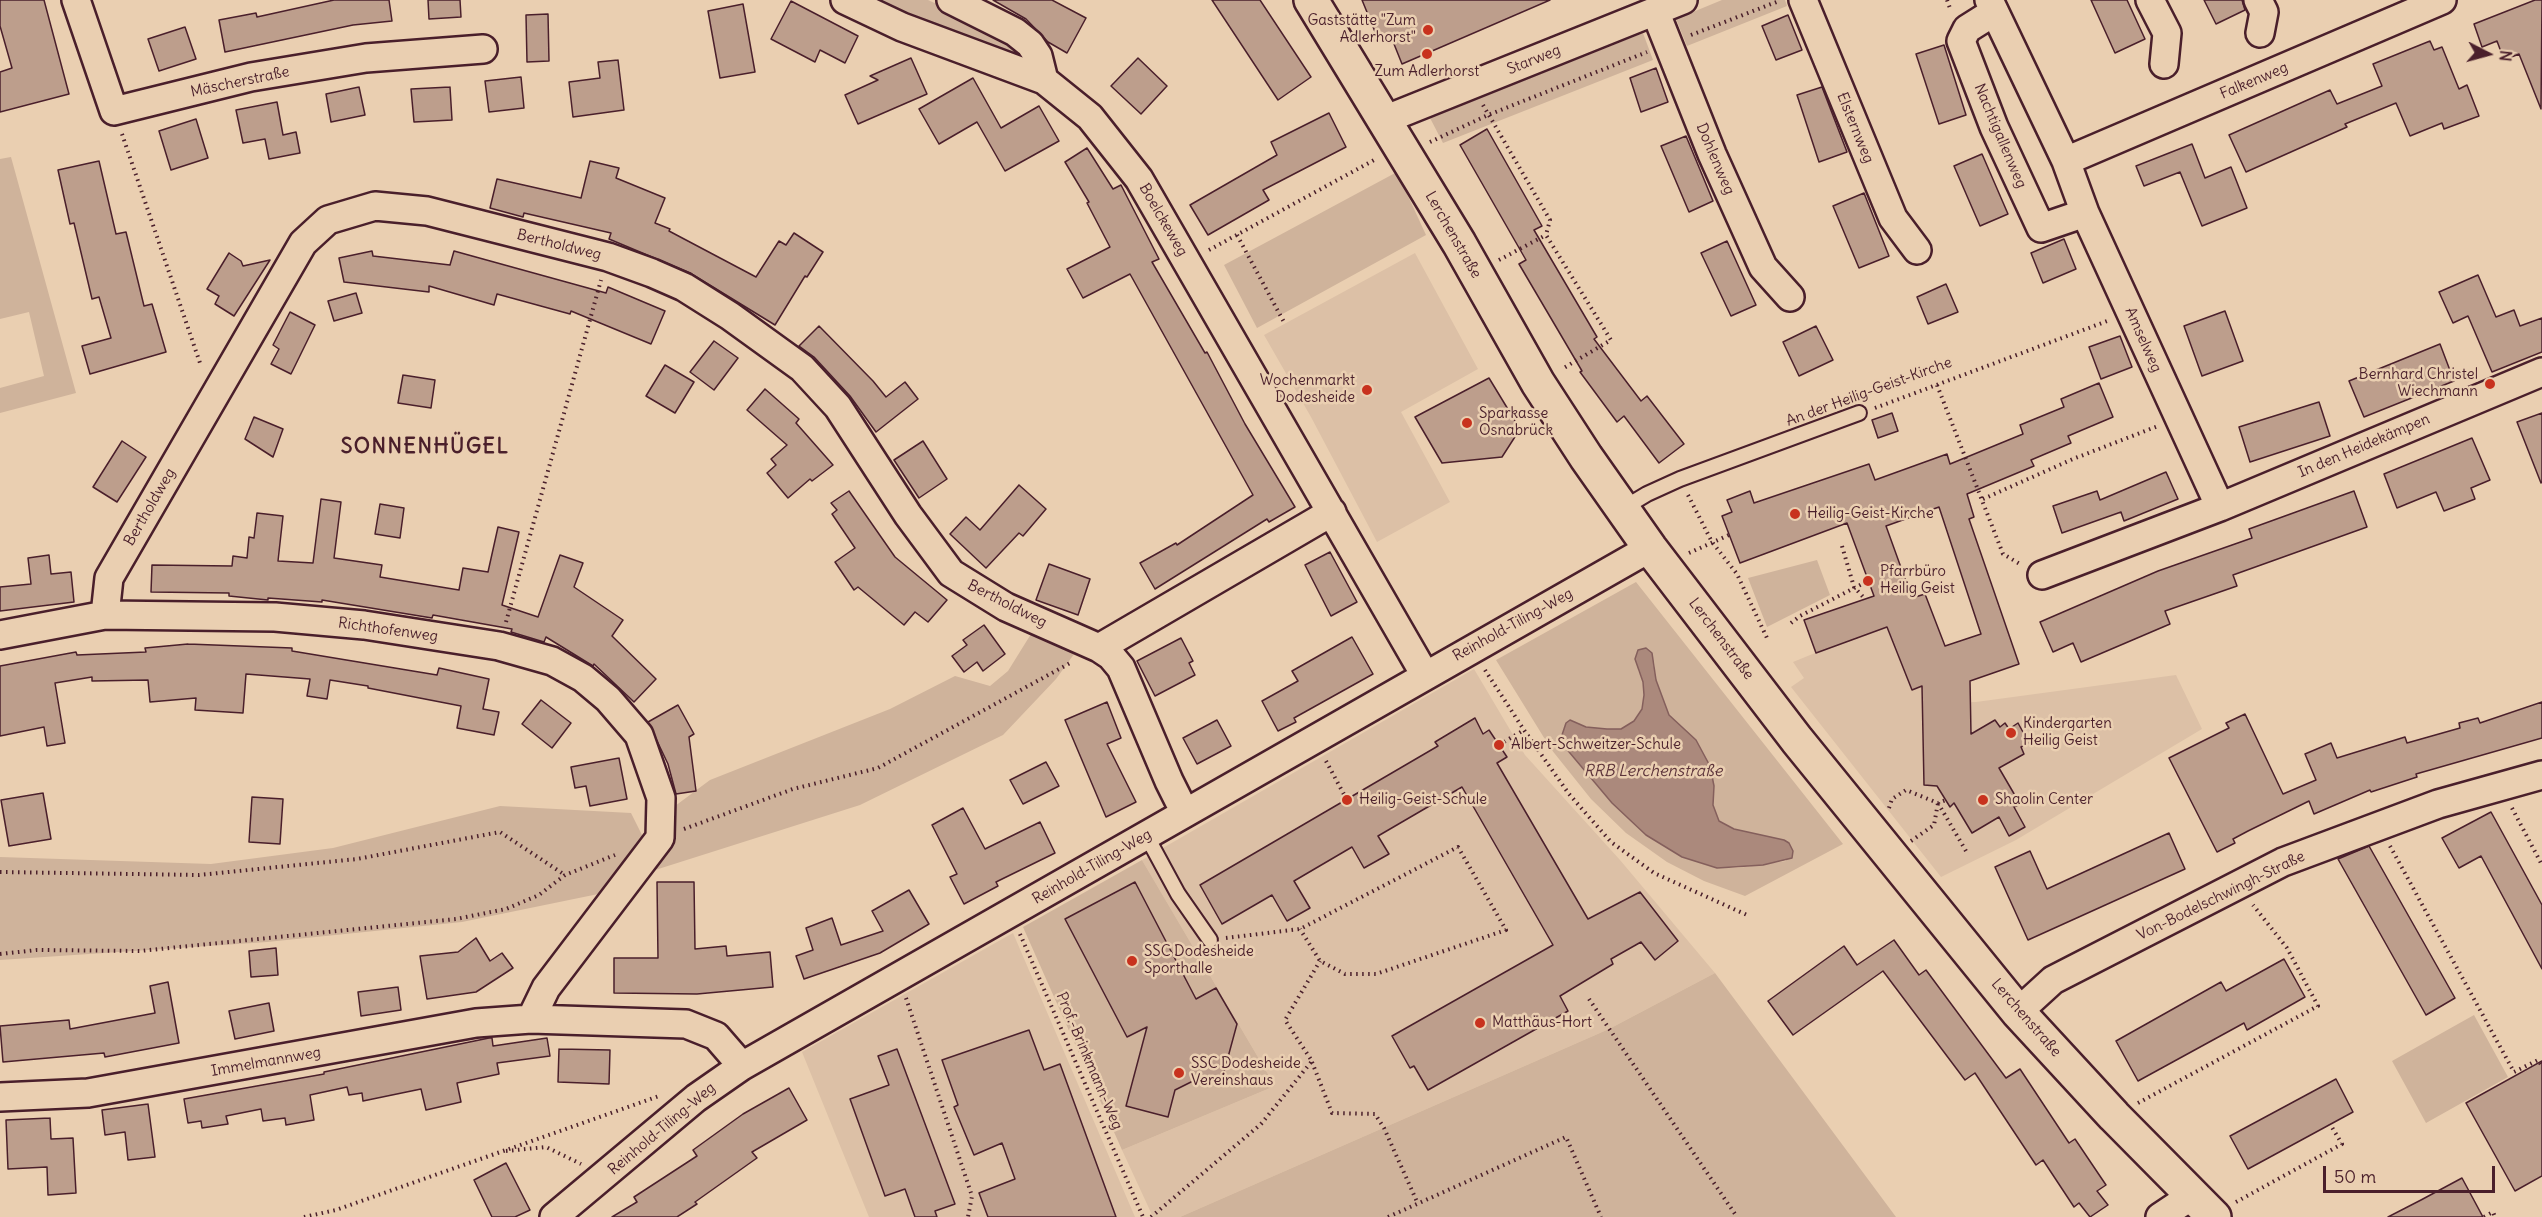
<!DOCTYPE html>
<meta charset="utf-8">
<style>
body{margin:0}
#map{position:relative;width:2542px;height:1217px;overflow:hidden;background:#eacfb1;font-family:Delius,sans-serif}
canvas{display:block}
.north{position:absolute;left:2458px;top:24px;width:60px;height:60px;-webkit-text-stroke:4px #eacfb1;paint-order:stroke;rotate:96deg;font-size:16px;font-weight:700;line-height:24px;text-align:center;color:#4a1f2b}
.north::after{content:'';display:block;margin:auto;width:21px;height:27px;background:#4a1f2b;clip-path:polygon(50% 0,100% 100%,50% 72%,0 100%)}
.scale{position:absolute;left:2323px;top:1166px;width:172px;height:27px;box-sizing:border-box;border:3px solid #4a1f2b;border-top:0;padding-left:8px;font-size:18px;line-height:21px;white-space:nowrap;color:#4a1f2b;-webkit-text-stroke:4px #eacfb1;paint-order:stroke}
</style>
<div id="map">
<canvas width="2542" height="1217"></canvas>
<div class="north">N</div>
<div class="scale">50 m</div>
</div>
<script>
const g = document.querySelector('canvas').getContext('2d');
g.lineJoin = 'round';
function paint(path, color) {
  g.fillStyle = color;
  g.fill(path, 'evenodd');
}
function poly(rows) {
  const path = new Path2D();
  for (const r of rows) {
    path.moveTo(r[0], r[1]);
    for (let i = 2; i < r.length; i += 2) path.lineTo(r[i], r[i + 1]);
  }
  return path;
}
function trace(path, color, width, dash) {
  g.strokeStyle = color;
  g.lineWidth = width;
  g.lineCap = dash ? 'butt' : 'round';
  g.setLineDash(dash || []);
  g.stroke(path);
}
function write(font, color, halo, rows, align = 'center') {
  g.font = font + ' Delius,sans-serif';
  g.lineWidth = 5;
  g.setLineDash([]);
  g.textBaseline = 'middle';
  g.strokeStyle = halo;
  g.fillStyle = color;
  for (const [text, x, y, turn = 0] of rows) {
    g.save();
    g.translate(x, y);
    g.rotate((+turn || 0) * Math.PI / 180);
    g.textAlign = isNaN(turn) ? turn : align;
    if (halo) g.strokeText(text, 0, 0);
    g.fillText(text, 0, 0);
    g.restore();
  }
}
const built = poly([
 [1415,253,1478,369,1401,412,1450,502,1377,542,1311,417,1264,335],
 [1874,596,1912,690,1923,686,1929,703,1976,702,2176,675,2202,729,2016,840,1941,877,1791,687,1804,678,1793,662,1815,653,1804,620],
 [1474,669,1525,755,1620,860,1715,973,1609,1029,1180,1217,1153,1217,1122,1150,1275,1086,1142,860],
 [1013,933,1135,1217,869,1217,802,1052]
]);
const green = poly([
 [878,0,928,0,1006,36,1017,44,1019,56,906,13],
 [1722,0,1785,0,1787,6,1687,46,1676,19],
 [1643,33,1653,60,1443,143,1430,118],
 [11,157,76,393,0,413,0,388,44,376,29,312,0,319,0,159],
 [1397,172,1426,235,1257,328,1224,265],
 [1817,560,1830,595,1767,627,1748,578],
 [1636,582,1843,844,1745,896,1704,881,1667,862,1626,833,1591,799,1551,749,1496,660],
 [1654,661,1656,680,1669,715,1696,740,1714,786,1713,805,1719,821,1734,829,1784,840,1786,861,1738,868,1717,868,1682,857,1646,835,1612,803,1563,746,1570,720,1586,727,1607,729,1621,729,1634,721,1642,709,1644,695,1643,682,1638,670],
 [1031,634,1077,650,1056,679,1003,735,860,805,652,871,671,809,710,780,890,709,955,676,990,686,1008,671],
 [500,806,631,813,644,839,608,892,462,922,267,942,0,960,0,857,211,864,333,848],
 [1142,860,1275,1086,1122,1150,1023,927],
 [1715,973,1896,1217,1180,1217,1609,1029],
 [2474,1015,2508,1077,2426,1123,2392,1061]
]);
const water = poly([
 [1646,648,1652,653,1656,680,1669,715,1696,740,1710,766,1714,786,1713,805,1719,821,1734,829,1784,840,1789,843,1793,851,1792,858,1763,865,1717,868,1682,857,1646,835,1612,803,1564,746,1562,735,1566,723,1570,720,1586,727,1607,729,1621,729,1634,721,1642,709,1644,695,1643,682,1635,659,1638,650,1646,648]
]);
const building = poly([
 [0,0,44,0,69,94,0,112,0,72,12,68,0,26,0,0],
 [334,0,389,0,392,21,353,25,225,52,219,20,256,13,257,17,334,0],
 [428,0,460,0,461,17,429,19,428,0],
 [993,0,1052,0,1086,18,1067,53,1048,42,1026,19,993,0],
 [1212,0,1260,0,1311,77,1278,100,1212,0],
 [1362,0,1550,0,1402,64,1390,34,1378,39,1362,0],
 [2091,0,2127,0,2145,39,2115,53,2091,0],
 [2204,0,2242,0,2245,10,2216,24,2204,0],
 [2535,0,2542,0,2541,109,2519,54,2504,60,2497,41,2482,47,2474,24,2535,0],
 [791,1,858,36,845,63,820,50,815,62,771,39,791,1],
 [743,4,755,72,720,78,708,11,743,4],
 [548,14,549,61,527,62,526,15,548,14],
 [1788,15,1802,50,1776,60,1762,26,1788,15],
 [185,27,196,59,159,71,148,39,185,27],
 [2430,41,2434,50,2442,47,2459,89,2467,85,2479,116,2444,129,2442,123,2410,136,2396,103,2345,124,2347,127,2246,172,2229,135,2330,90,2337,104,2382,86,2373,64,2430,41],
 [1944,45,1966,115,1939,124,1916,54,1944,45],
 [911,58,927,94,858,124,845,95,878,80,870,76,911,58],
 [1138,58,1167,86,1141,114,1111,86,1138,58],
 [618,60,624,110,573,117,569,82,600,78,598,62,618,60],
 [1656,68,1668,102,1641,112,1630,78,1656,68],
 [521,77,524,108,489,112,485,81,521,77],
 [973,78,1001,128,1039,106,1059,141,1005,171,977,122,939,144,919,109,973,78],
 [359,87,365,115,331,122,326,94,359,87],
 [450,87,452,120,414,122,411,89,450,87],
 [1822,87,1847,152,1819,162,1797,95,1822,87],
 [277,102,283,135,296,132,300,153,269,159,265,139,243,143,236,110,277,102],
 [1329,113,1346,147,1263,190,1269,200,1208,235,1190,205,1277,155,1271,142,1329,113],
 [196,119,208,158,171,170,159,131,196,119],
 [1487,129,1542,226,1534,230,1597,337,1594,339,1641,401,1647,396,1684,444,1659,463,1624,416,1617,422,1580,372,1582,371,1519,264,1526,260,1460,145,1487,129],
 [1686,136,1713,201,1689,212,1661,146,1686,136],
 [2192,144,2205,178,2231,167,2247,208,2202,226,2180,172,2144,186,2136,166,2192,144],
 [1087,148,1113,189,1121,185,1159,259,1152,262,1205,353,1207,352,1245,424,1295,507,1269,522,1267,519,1155,589,1140,563,1176,543,1177,545,1253,495,1130,274,1083,298,1067,269,1110,247,1087,203,1089,202,1065,162,1087,148],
 [1982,154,2008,214,1980,226,1954,166,1982,154],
 [99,161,116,234,126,232,144,306,152,304,166,352,90,374,82,346,111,338,99,297,92,299,74,223,70,224,58,170,99,161],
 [590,161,619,168,616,178,665,198,655,223,670,229,669,231,756,277,779,241,786,245,794,233,823,252,807,277,805,276,775,325,690,273,609,239,611,233,524,213,523,217,490,208,497,179,581,198,590,161],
 [1864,193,1889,256,1859,268,1833,206,1864,193],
 [2064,239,2076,269,2043,283,2031,253,2064,239],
 [1727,241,1756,305,1731,316,1701,253,1727,241],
 [372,251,373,256,450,265,454,251,606,293,608,287,665,311,651,344,571,311,570,314,497,294,494,305,429,286,429,292,344,282,339,258,372,251],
 [229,253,241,261,243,266,270,260,234,316,215,304,219,296,207,289,229,253],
 [2478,275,2496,317,2514,310,2520,326,2542,318,2542,352,2492,372,2468,316,2453,323,2439,292,2478,275],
 [1946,284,1958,312,1928,324,1917,297,1946,284],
 [356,293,362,313,334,321,328,301,356,293],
 [2225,311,2243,361,2202,376,2184,326,2225,311],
 [290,312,315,325,291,374,271,364,279,349,273,345,290,312],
 [819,326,873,381,886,397,905,382,918,399,876,432,850,396,814,357,799,346,819,326],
 [1816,326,1833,360,1799,376,1783,342,1816,326],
 [2120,336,2132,367,2101,379,2089,347,2120,336],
 [714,341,738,358,714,390,690,372,714,341],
 [2440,344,2454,381,2364,417,2349,381,2440,344],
 [665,365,694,382,675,413,646,396,665,365],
 [403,375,435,380,431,408,398,403,403,375],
 [1489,378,1520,429,1502,457,1442,463,1415,417,1489,378],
 [2099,383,2113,417,2068,436,2071,443,2031,460,2034,466,1967,494,1974,517,1969,519,2019,664,1970,681,1971,734,1995,720,2000,727,2005,723,2009,729,2018,723,2029,743,2021,747,2024,754,1999,768,2020,804,2014,807,2025,827,2009,836,1999,817,1972,833,1954,803,1950,807,1937,786,1924,785,1922,686,1912,690,1887,627,1816,653,1804,620,1874,596,1847,523,1740,563,1722,516,1732,512,1727,500,1750,491,1754,503,1869,464,1875,480,1947,454,1950,464,2023,434,2020,425,2064,407,2061,399,2099,383],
 [1939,507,1981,634,1945,646,1925,594,1912,598,1886,526,1939,507],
 [765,389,799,419,796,423,833,465,812,481,810,479,788,498,767,473,776,465,771,459,787,445,747,410,765,389],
 [2319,402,2330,436,2250,462,2239,427,2319,402],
 [1892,413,1898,431,1878,438,1872,420,1892,413],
 [2542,413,2542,482,2541,483,2517,422,2542,413],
 [254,417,283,429,273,457,245,439,254,417],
 [2472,438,2490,480,2471,488,2475,499,2444,511,2436,492,2397,508,2384,474,2472,438],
 [122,441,146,457,117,502,93,487,122,441],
 [923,441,947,479,919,498,894,460,923,441],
 [2166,472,2178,499,2124,521,2121,512,2062,533,2053,506,2097,491,2100,500,2166,472],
 [1019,485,1046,509,1023,536,1019,533,986,568,950,534,966,517,980,530,1019,485],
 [849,491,895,557,947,600,928,622,915,612,904,625,858,587,854,590,835,562,855,548,832,514,837,510,831,503,849,491],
 [2354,491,2367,527,2233,575,2237,586,2165,611,2170,624,2081,662,2073,643,2053,652,2040,622,2158,571,2252,538,2249,529,2354,491],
 [321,499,341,502,334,558,382,565,380,577,459,590,463,568,488,572,498,527,519,532,502,605,538,617,560,555,583,563,574,587,623,620,612,636,656,679,634,702,594,664,593,666,546,637,544,642,511,632,512,629,433,615,432,618,322,600,322,602,268,598,268,600,229,596,229,593,151,592,152,565,232,566,233,556,247,558,249,537,254,538,257,513,283,516,278,561,313,563,321,499],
 [380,504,404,508,400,538,375,534,380,504],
 [1330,552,1357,602,1331,616,1305,565,1330,552],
 [49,555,51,574,71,572,74,602,0,611,0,587,31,584,28,558,49,555],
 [1049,564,1090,579,1078,615,1036,600,1049,564],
 [984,625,1005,654,983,671,977,662,964,672,952,656,967,645,963,640,984,625],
 [1352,637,1373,674,1294,718,1296,722,1278,731,1262,701,1298,681,1292,671,1352,637],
 [1181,638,1193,661,1189,663,1195,675,1155,696,1137,661,1181,638],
 [188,644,292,648,292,651,437,675,439,668,489,679,483,709,499,712,494,735,457,728,461,706,368,688,368,686,330,680,327,699,307,696,310,679,246,674,243,713,195,710,196,698,150,702,148,680,92,681,92,677,55,683,65,743,47,746,44,727,0,736,0,666,76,652,77,655,146,652,145,648,188,644],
 [541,700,571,723,552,748,522,724,541,700],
 [1107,702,1121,738,1107,744,1136,802,1106,817,1065,720,1107,702],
 [2542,702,2542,738,2416,774,2417,777,2371,792,2370,790,2314,814,2309,801,2248,831,2233,839,2235,843,2217,852,2169,758,2229,728,2226,723,2245,714,2283,794,2316,780,2305,754,2331,743,2337,758,2405,737,2407,743,2460,728,2459,723,2478,718,2480,723,2542,702],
 [678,705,694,734,689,737,696,791,676,794,668,764,648,722,678,705],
 [1475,718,1483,734,1489,730,1507,757,1497,763,1588,919,1640,892,1678,941,1655,960,1641,942,1611,959,1613,964,1560,996,1568,1011,1428,1090,1414,1066,1410,1068,1392,1036,1553,945,1462,787,1378,836,1389,854,1364,868,1352,847,1294,881,1310,908,1287,921,1272,895,1222,924,1200,885,1438,746,1435,742,1475,718],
 [1217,720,1231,746,1197,764,1183,738,1217,720],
 [619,758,627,799,590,806,586,786,575,788,571,767,619,758],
 [1046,762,1059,786,1023,804,1010,780,1046,762],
 [43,793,51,839,9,846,1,800,43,793],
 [252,797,283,799,280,844,249,842,252,797],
 [963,808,985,849,1040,822,1055,853,996,882,998,886,964,904,950,877,957,874,932,825,963,808],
 [2491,812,2542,905,2542,969,2481,856,2459,868,2442,838,2491,812],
 [2169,833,2185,869,2028,940,1995,867,2030,851,2047,889,2169,833],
 [2369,846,2455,998,2426,1015,2338,859,2369,846],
 [657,882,694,882,695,949,726,946,727,956,770,952,773,987,697,994,614,993,614,958,658,958,657,882],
 [1135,882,1196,999,1216,988,1237,1024,1221,1083,1199,1078,1175,1090,1168,1117,1126,1106,1147,1027,1127,1037,1065,919,1135,882],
 [909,890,929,924,880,953,804,979,796,956,813,950,806,928,832,918,841,945,883,931,872,911,909,890],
 [476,938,490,961,502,953,513,968,476,992,427,999,420,956,458,952,476,938],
 [1894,940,1919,975,1926,970,2006,1078,2020,1069,2069,1143,2075,1139,2106,1185,2097,1191,2108,1205,2090,1217,2079,1203,2074,1207,2043,1160,2036,1165,1975,1073,1965,1080,1883,971,1793,1035,1768,1001,1844,946,1857,965,1894,940],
 [276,948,278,975,251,977,249,951,276,948],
 [2284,959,2305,997,2247,1030,2244,1023,2138,1081,2116,1041,2221,982,2226,991,2284,959],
 [168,982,179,1043,105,1057,104,1053,3,1062,0,1026,69,1020,70,1029,155,1013,150,986,168,982],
 [398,987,401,1010,361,1016,358,992,398,987],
 [269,1003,274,1031,235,1039,229,1011,269,1003],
 [1029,1030,1044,1070,1060,1064,1116,1217,988,1217,979,1193,1015,1179,1002,1143,974,1155,954,1107,958,1105,942,1060,1029,1030],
 [489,1038,492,1038,493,1046,547,1038,550,1056,497,1063,499,1074,457,1083,461,1102,426,1110,421,1089,363,1101,362,1093,349,1095,347,1087,310,1095,314,1120,286,1125,285,1118,263,1121,261,1109,226,1116,228,1124,202,1128,201,1121,188,1123,184,1099,324,1074,324,1072,489,1038],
 [559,1049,610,1050,609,1084,558,1082,559,1049],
 [897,1049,955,1204,935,1211,937,1217,915,1217,905,1189,885,1196,850,1099,889,1085,878,1056,897,1049],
 [2542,1061,2542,1176,2515,1191,2466,1103,2542,1061],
 [2336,1079,2353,1112,2248,1169,2230,1136,2336,1079],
 [789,1088,807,1120,752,1152,757,1158,695,1202,697,1204,677,1217,612,1217,637,1202,634,1197,697,1156,693,1150,743,1114,789,1088],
 [148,1104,155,1157,128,1160,125,1132,105,1135,102,1110,148,1104],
 [50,1118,51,1139,73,1138,76,1193,48,1195,47,1167,8,1169,6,1120,50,1118],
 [506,1163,530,1210,515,1217,492,1217,474,1180,506,1163],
 [2462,1178,2483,1217,2388,1217,2421,1200,2462,1178]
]);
const path = poly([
 [1947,0,1951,11],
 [1691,35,1779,1],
 [1483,105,1550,220,1546,235,1611,340,1562,369],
 [122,134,201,366],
 [1430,142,1488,115,1647,52],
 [1237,235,1285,324],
 [1209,250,1376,159],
 [1499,260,1546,235],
 [1937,385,2003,554,2020,564],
 [1875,408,2110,320],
 [1688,495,1712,542,1737,574,1767,638],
 [1983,499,2073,459,2158,426],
 [1842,546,1854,587,1865,599],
 [1689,553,1729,535],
 [506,622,601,280],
 [1791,623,1800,616,1868,581],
 [1485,670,1524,730,1569,794,1611,842,1654,873,1747,915],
 [1499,745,1524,730],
 [1326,761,1347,800],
 [1938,803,1966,851],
 [1889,808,1892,799,1906,790,1938,803,1946,800],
 [2512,808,2542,865],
 [684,829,793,789,878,768,1072,662],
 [1911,841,1934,825,1938,803],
 [2390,846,2514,1072,2538,1060,2542,1066],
 [0,872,199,875,357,859,500,832,565,875],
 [1020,934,1143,1217],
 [1226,938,1300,929,1458,847,1506,930,1376,974,1345,974,1320,961,1300,929],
 [0,954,37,950,140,951,456,919,506,909,539,895,565,875,615,855],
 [906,998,972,1196,968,1217],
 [1589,999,1737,1217],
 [1312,1062,1332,1113,1375,1114,1384,1128,1418,1204],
 [2138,1103,2318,1006,2287,948,2253,905],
 [506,1151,546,1147,581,1164],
 [2236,1202,2342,1144,2330,1124],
 [304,1217,336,1210,659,1096],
 [1151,1217,1261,1124,1312,1061,1285,1020,1320,961],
 [1388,1217,1566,1137,1601,1217],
 [2484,1217,2493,1212,2495,1217]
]);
const lane = poly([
 [1622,509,1647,494,1680,479,1859,413],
 [1146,835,1178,894,1210,940]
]);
const street = poly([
 [76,0,114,111,251,77,366,58,483,49],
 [845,0,902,27,1044,80,1090,117,1139,179,1425,675],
 [951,0,1015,32,1030,44,1038,56,1044,80],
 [1803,0,1893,218,1917,250],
 [1989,0,2066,161,2085,213,2220,507],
 [2150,0,2167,33,2164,64],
 [2258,0,2264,12,2260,33],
 [1655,11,1712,154,1763,267,1790,297],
 [1994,12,1967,29,1961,41,1994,127,2041,228,2085,213],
 [1384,120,1683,0],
 [2066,161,2442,0],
 [2042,575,2220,507,2542,372],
 [105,615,109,578,303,243,328,220,375,206,427,211,608,257,652,273,684,287,730,316,802,368,838,407,908,515,951,573,1006,607,1099,648,1111,656,1121,668,1169,781,1185,813],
 [0,635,105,615,275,617,364,625,499,646,552,661,583,678,608,699,639,735,661,798,660,838,546,988,531,1019],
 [1099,648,1332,512],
 [2018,1012,2053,980,2283,862,2438,804,2542,775],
 [0,1097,88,1093,476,1023,531,1019,686,1024,716,1036,742,1066],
 [554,1217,696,1098,742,1066,1650,548],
 [2160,1217,2193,1195]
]);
const secondary = poly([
 [1311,0,1459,243,1538,383,1586,457,1650,548,1797,740,2018,1012,2114,1116,2214,1217]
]);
const markers = [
 [1428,30,6,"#c8321e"],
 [1427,54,6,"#c8321e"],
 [2490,384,6,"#c8321e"],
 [1367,390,6,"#c8321e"],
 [1467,423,6,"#c8321e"],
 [1795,514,6,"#c8321e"],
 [1868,581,6,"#c8321e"],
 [2011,733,6,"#c8321e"],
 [1499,745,6,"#c8321e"],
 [1347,800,6,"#c8321e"],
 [1983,800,6,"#c8321e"],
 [1132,961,6,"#c8321e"],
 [1480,1023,6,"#c8321e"],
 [1179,1073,6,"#c8321e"]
];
const poiNames = [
 ["Gaststätte \"Zum",1416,21,"right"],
 ["Adlerhorst\"",1416,38,"right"],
 ["Zum Adlerhorst",1427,72,"center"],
 ["Bernhard Christel",2478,375,"right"],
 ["Wiechmann",2478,392,"right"],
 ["Wochenmarkt",1355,381,"right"],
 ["Dodesheide",1355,398,"right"],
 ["Sparkasse",1479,414],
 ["Osnabrück",1479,431],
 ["Heilig-Geist-Kirche",1807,514],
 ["Pfarrbüro",1880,572],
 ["Heilig Geist",1880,589],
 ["Kindergarten",2023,724],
 ["Heilig Geist",2023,741],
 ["Albert-Schweitzer-Schule",1511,745],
 ["Heilig-Geist-Schule",1359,800],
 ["Shaolin Center",1995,800],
 ["SSC Dodesheide",1144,952],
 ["Sporthalle",1144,969],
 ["Matthäus-Hort",1492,1023],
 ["SSC Dodesheide",1191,1064],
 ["Vereinshaus",1191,1081]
];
const streetNames = [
 ["Starweg",1534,60,-22],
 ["Falkenweg",2254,81,-23],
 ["Mäscherstraße",240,82,-12],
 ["Elsternweg",1855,128,68],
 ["Nachtigallenweg",2000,136,67],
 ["Dohlenweg",1715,159,67],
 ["Boelckeweg",1163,220,60],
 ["Lerchenstraße",1453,235,60],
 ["Bertholdweg",559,245,14],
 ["Amselweg",2143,340,66],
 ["An der Heilig-Geist-Kirche",1869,392,-20],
 ["In den Heidekämpen",2364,446,-23],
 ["Bertholdweg",150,507,-60],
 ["Bertholdweg",1007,604,27],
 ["Reinhold-Tiling-Weg",1513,625,-29],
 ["Richthofenweg",388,630,8],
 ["Lerchenstraße",1721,639,53],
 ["Reinhold-Tiling-Weg",1092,867,-30],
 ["Von-Bodelschwingh-Straße",2221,896,-26],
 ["Lerchenstraße",2026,1018,49],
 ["Prof.-Brinkmann-Weg",1089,1061,67],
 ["Immelmannweg",266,1062,-10],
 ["Reinhold-Tiling-Weg",662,1129,-40]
];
const waterNames = [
 ["RRB Lerchenstraße",1653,771]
];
const districtNames = [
 ["SONNENHÜGEL",425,447]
];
paint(built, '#dcc0a6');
paint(green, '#cfb39b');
paint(water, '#ab897c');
trace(water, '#845f5c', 1.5);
paint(building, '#bd9e8c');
trace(building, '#4a1f2b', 1.5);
trace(lane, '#4a1f2b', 18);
trace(street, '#4a1f2b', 32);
trace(secondary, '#4a1f2b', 38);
trace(path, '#4a1f2b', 4, [1.5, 4.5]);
trace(lane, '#eacfb1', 14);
trace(street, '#eacfb1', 27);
trace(secondary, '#eacfb1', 33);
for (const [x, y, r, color] of markers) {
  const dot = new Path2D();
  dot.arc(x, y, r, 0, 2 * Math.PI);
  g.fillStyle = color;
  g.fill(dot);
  trace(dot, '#eacfb1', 2);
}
write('15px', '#4a1f2b', '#eacfb1', poiNames, 'left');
write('15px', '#4a1f2b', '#eacfb1', streetNames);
write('italic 16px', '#5d343b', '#eacfb1', waterNames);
g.letterSpacing = '1.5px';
write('bold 21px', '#4a1f2b', '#eacfb1', districtNames);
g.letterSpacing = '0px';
</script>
